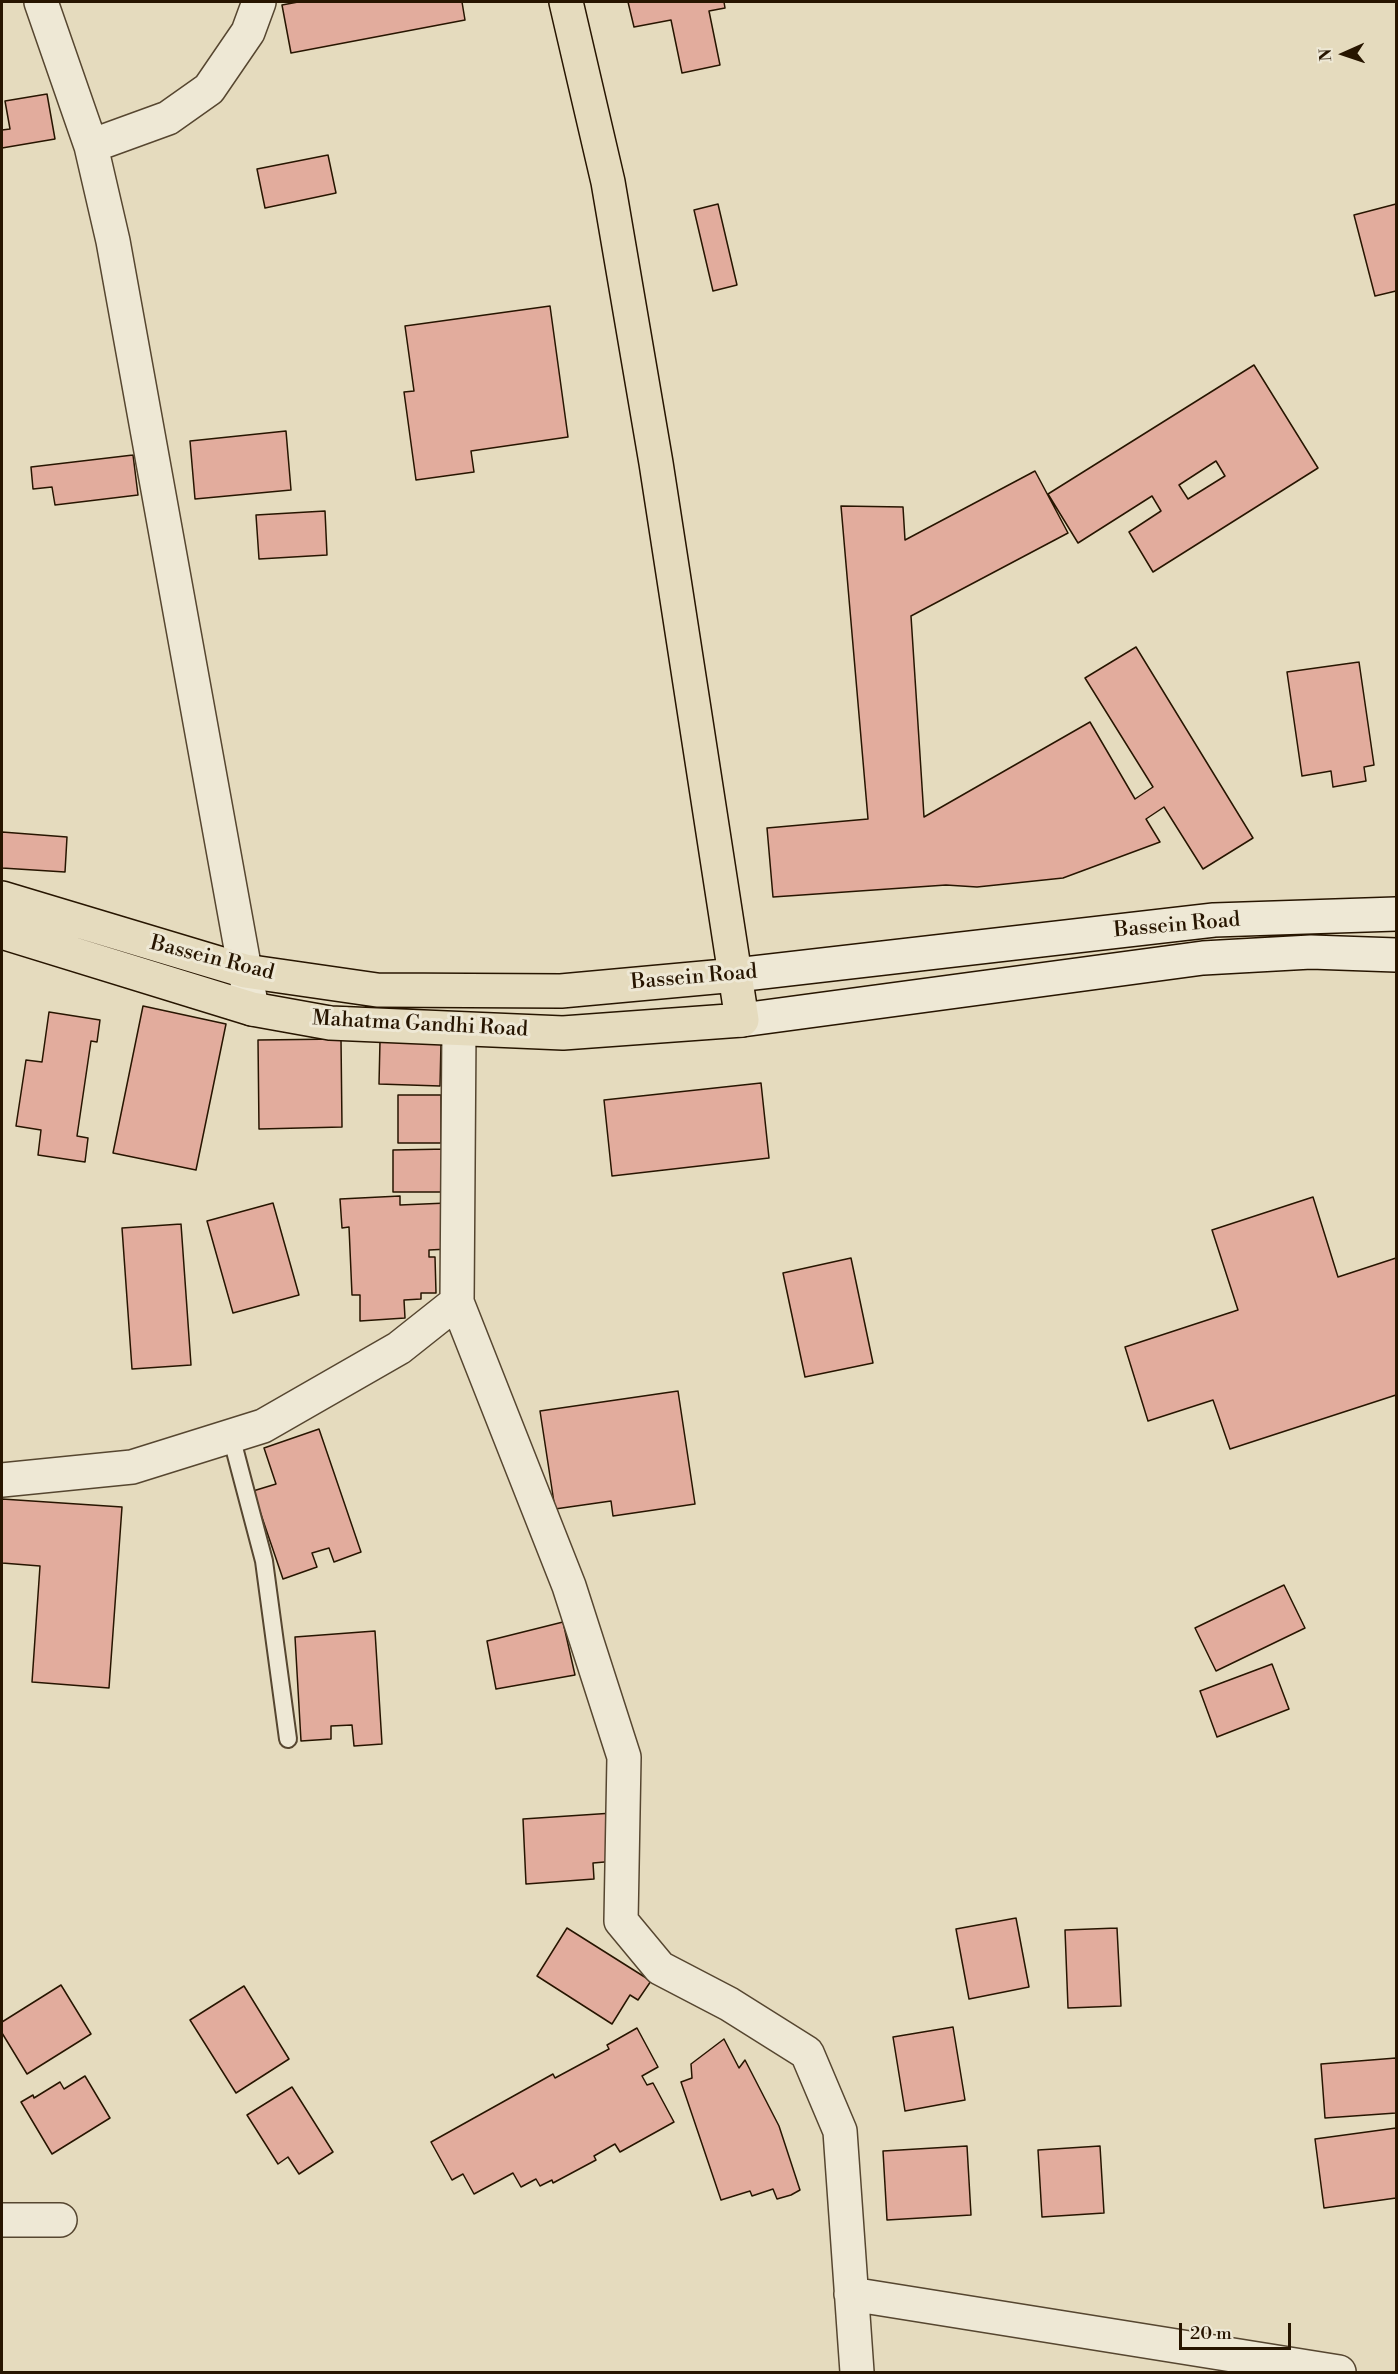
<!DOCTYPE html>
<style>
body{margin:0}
#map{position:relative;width:1398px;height:2374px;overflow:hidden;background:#e5dbbe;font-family:"Libre Bodoni",serif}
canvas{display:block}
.frame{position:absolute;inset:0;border:3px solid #271500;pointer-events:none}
.north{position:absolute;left:1314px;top:24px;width:60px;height:60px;-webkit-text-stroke:4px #eee8d5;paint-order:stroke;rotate:267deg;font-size:16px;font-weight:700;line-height:24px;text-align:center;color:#271500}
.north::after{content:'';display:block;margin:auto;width:21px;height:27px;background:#271500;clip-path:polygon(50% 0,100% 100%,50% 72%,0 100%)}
.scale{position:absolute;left:1179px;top:2323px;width:112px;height:27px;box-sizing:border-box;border:3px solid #271500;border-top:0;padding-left:8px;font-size:18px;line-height:21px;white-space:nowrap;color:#271500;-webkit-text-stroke:4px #eee8d5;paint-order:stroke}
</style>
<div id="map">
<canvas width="1398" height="2374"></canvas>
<div class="frame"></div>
<div class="north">N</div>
<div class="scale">20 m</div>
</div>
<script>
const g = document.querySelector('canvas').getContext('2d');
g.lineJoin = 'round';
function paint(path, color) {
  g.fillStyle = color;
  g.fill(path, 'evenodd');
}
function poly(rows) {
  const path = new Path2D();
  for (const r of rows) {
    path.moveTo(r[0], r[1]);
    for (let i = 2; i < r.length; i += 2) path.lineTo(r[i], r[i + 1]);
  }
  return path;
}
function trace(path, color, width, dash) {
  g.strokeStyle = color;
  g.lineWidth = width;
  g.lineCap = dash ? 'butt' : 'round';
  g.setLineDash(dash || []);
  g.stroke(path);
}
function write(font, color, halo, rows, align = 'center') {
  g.font = font + ' "Libre Bodoni",serif';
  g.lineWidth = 6;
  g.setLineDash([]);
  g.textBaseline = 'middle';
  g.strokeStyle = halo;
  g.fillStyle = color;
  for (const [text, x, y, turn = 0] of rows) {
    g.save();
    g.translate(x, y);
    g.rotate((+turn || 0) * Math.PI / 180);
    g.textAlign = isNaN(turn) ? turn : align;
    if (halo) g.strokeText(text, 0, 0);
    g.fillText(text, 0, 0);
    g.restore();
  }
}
const building = poly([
 [298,2,462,2,465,20,291,53,282,5,298,2],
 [628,2,724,2,725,8,709,11,720,65,682,73,671,20,634,27,628,2],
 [47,94,55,139,2,148,2,130,10,129,5,101,47,94],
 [328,155,336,193,265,208,257,169,328,155],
 [718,204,737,285,713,291,694,210,718,204],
 [1396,204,1396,291,1375,296,1354,215,1396,204],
 [550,306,568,437,471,451,474,472,416,480,404,392,414,391,405,326,550,306],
 [1254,365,1318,468,1153,572,1129,532,1161,511,1152,496,1078,543,1048,494,1254,365],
 [1216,461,1225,476,1188,499,1179,485,1216,461],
 [286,431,291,490,195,499,190,441,286,431],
 [133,455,138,495,55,505,52,487,33,489,31,467,133,455],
 [1035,471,1068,533,911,616,924,817,1090,722,1135,799,1153,787,1085,678,1136,647,1253,838,1203,869,1164,807,1146,819,1160,842,1063,878,977,887,946,885,773,897,767,828,868,819,841,506,903,507,905,540,1035,471],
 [325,511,327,555,259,559,256,515,325,511],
 [1359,662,1374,765,1364,767,1366,781,1333,787,1331,771,1302,776,1287,672,1359,662],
 [2,832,67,837,65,872,2,868,2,832],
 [143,1006,226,1024,196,1170,113,1153,143,1006],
 [49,1012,100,1020,97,1042,91,1041,77,1136,88,1138,85,1162,38,1155,41,1130,16,1126,26,1060,42,1062,49,1012],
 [341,1039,342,1127,259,1129,258,1040,341,1039],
 [380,1041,441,1043,440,1086,379,1084,380,1041],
 [761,1083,769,1158,612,1176,604,1100,761,1083],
 [398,1095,441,1095,441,1143,398,1143,398,1095],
 [449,1149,450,1192,393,1192,393,1150,449,1149],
 [400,1196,400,1205,447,1203,449,1249,429,1250,429,1257,435,1257,436,1293,421,1293,421,1299,404,1300,405,1318,360,1321,360,1295,352,1295,349,1227,342,1228,340,1199,400,1196],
 [1313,1197,1338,1277,1396,1258,1396,1395,1230,1449,1213,1400,1148,1421,1125,1347,1238,1310,1212,1230,1313,1197],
 [273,1203,299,1295,233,1313,207,1221,273,1203],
 [181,1224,191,1365,132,1369,122,1228,181,1224],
 [851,1258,873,1363,805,1377,783,1273,851,1258],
 [678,1391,695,1504,613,1516,611,1501,555,1509,540,1411,678,1391],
 [319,1429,361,1552,334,1562,329,1548,312,1553,317,1567,283,1579,253,1491,276,1484,264,1448,319,1429],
 [2,1499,122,1507,109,1688,32,1682,40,1566,2,1563,2,1499],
 [1284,1585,1305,1628,1216,1671,1195,1628,1284,1585],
 [563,1622,575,1675,496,1689,487,1641,563,1622],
 [375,1631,382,1744,354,1746,352,1725,331,1726,331,1739,301,1741,295,1637,375,1631],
 [1272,1664,1289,1709,1217,1737,1200,1691,1272,1664],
 [613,1813,616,1861,593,1863,594,1879,526,1884,523,1819,613,1813],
 [1016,1918,1029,1987,969,1999,956,1929,1016,1918],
 [567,1928,651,1981,638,2000,630,1995,612,2024,537,1976,567,1928],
 [1117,1928,1121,2006,1068,2008,1065,1930,1117,1928],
 [61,1985,91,2034,27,2074,2,2033,2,2022,61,1985],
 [244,1986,289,2059,236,2093,190,2020,244,1986],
 [953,2027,965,2100,905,2111,893,2037,953,2027],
 [637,2028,658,2067,642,2076,647,2085,653,2083,674,2122,620,2152,615,2144,594,2156,596,2160,553,2183,552,2180,540,2186,536,2179,521,2187,513,2173,474,2194,463,2174,452,2180,431,2142,553,2074,555,2078,609,2049,607,2045,637,2028],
 [724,2039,739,2068,745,2060,779,2126,800,2190,791,2195,777,2199,773,2189,752,2196,750,2191,721,2200,681,2082,692,2078,691,2064,724,2039],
 [1396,2058,1396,2113,1325,2118,1321,2064,1396,2058],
 [85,2076,110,2118,52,2154,21,2102,33,2095,34,2098,60,2082,64,2089,85,2076],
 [292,2087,333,2152,299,2174,288,2157,278,2164,247,2115,292,2087],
 [1396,2128,1396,2198,1324,2208,1315,2139,1396,2128],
 [967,2146,971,2215,887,2220,883,2151,967,2146],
 [1100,2146,1104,2213,1042,2217,1038,2150,1100,2146]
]);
const lane = poly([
 [231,1436,264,1561,288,1739]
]);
const street = poly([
 [41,2,91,146,113,241,252,1009],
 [91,146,168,118,209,89,248,32,259,2],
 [457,1302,569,1586,624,1757,621,1921,660,1968,729,2004,807,2053,840,2131,857,2372],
 [2,1480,132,1467,263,1426,399,1348,457,1302,459,1029],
 [2,2220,60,2220],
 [851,2294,1339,2372]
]);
const secondary = poly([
 [736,975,1214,920,1396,914],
 [742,1020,1203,958,1311,952,1396,955]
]);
const primary = poly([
 [2,898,245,971,377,990,561,991,736,975],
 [2,932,252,1009,330,1023,563,1033,742,1020,656,463,608,182,566,2]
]);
const streetNames = [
 ["Bassein Road",1177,926,-5],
 ["Bassein Road",212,959,14],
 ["Bassein Road",694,978,-5],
 ["Mahatma Gandhi Road",420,1025,3]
];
paint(building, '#e2ac9d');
trace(building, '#271500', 1.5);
trace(lane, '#564630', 20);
trace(street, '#564630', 36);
trace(secondary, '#271500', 36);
trace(primary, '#271500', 36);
trace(lane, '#eee8d5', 16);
trace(street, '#eee8d5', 33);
trace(secondary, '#eee8d5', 33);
trace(primary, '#e5dbbe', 33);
write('21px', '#271500', '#eee8d5', streetNames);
</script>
